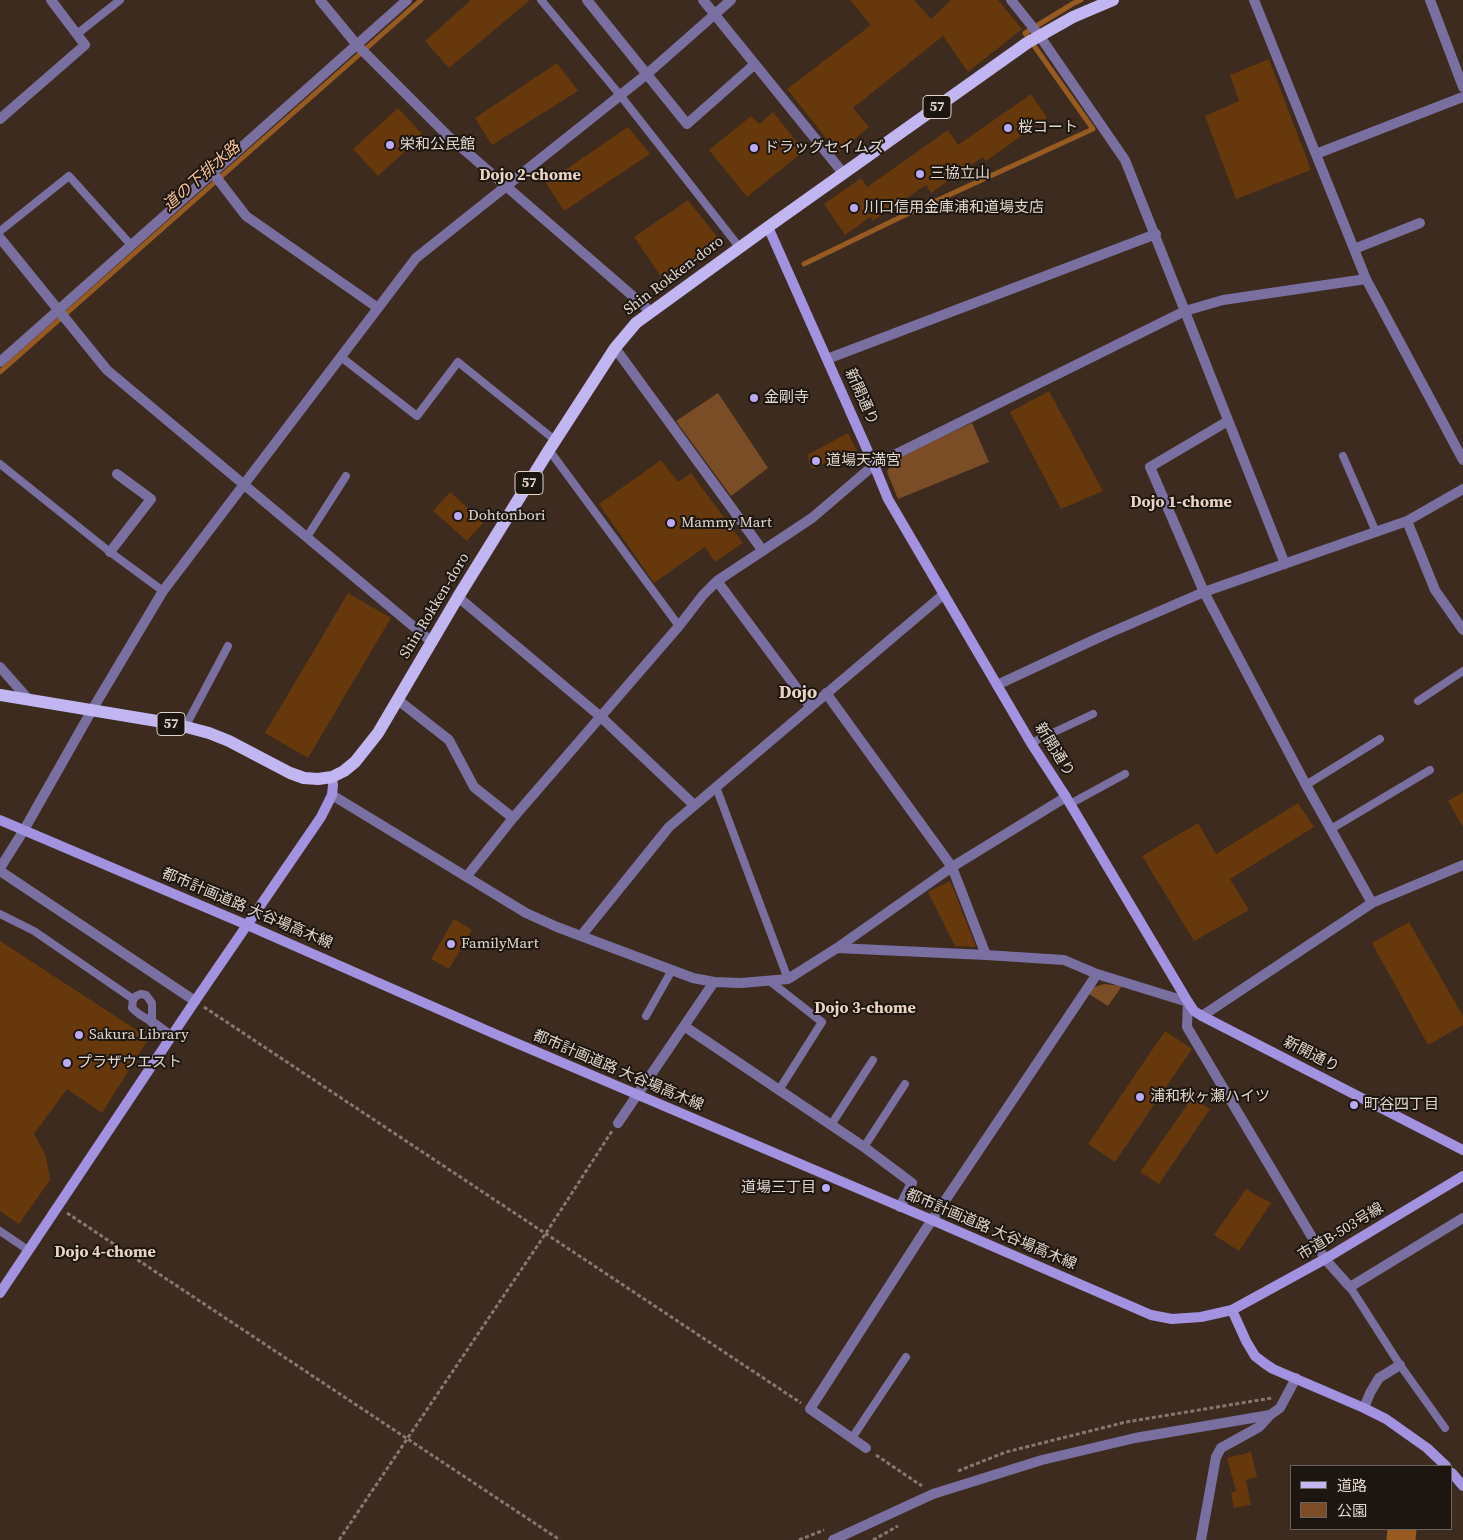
<!DOCTYPE html>
<meta charset="utf-8">
<style>
body{margin:0}
#map{position:relative;width:1463px;height:1540px;overflow:hidden;background:#3c2b1e;font-family:"Source Serif 4","Noto Sans JP",serif}
canvas{display:block}
.legend{position:absolute;left:1290px;top:1465px;width:162px;height:65px;box-sizing:border-box;background:#1d1610;border:1px solid #6b635c;margin:0;padding:6px 9px;list-style:none;font-size:15px;color:#e1d6cd}
.legend li{display:flex;align-items:center;gap:10px;height:25px}
.legend b{width:25px;border:1px solid #6b635c}
</style>
<div id="map">
<canvas width="1463" height="1540"></canvas>
<ul class="legend">
<li><b style="height:6px;background:#c1b6f2"></b>道路</li>
<li><b style="height:14px;background:#7a4d27"></b>公園</li>
</ul>
</div>
<script>
const g = document.querySelector('canvas').getContext('2d');
g.lineJoin = 'round';
function paint(path, color) {
  g.fillStyle = color;
  g.fill(path, 'evenodd');
}
function poly(rows) {
  const path = new Path2D();
  for (const r of rows) {
    path.moveTo(r[0], r[1]);
    for (let i = 2; i < r.length; i += 2) path.lineTo(r[i], r[i + 1]);
  }
  return path;
}
function trace(path, color, width, dash) {
  g.strokeStyle = color;
  g.lineWidth = width;
  g.lineCap = dash ? 'butt' : 'round';
  g.setLineDash(dash || []);
  g.stroke(path);
}
function write(font, color, halo, rows, align = 'center') {
  g.font = font + ' "Source Serif 4","Noto Sans JP",serif';
  g.lineWidth = 4;
  g.setLineDash([]);
  g.textBaseline = 'middle';
  g.strokeStyle = halo;
  g.fillStyle = color;
  for (const [text, x, y, turn = 0] of rows) {
    g.save();
    g.translate(x, y);
    g.rotate((+turn || 0) * Math.PI / 180);
    g.textAlign = isNaN(turn) ? turn : align;
    if (halo) g.strokeText(text, 0, 0);
    g.fillText(text, 0, 0);
    g.restore();
  }
}
const green = poly([
 [718,393,768,468,731,496,676,421],
 [972,423,989,462,898,499,887,472,892,460],
 [1104,984,1122,986,1108,1006,1089,994,1094,987]
]);
const stream = poly([
 [804,264,903,216,1093,129,1025,33,1074,3,1081,0],
 [0,372,421,0]
]);
const river = poly([
 [1401,1540,1402,1529]
]);
const building = poly([
 [471,0,530,0,449,68,425,41],
 [850,0,914,0,931,19,951,0,998,0,1022,29,968,72,943,36,853,108,869,127,838,153,787,89,871,25],
 [1269,59,1311,170,1236,199,1205,116,1239,101,1230,75],
 [557,63,578,91,492,145,475,118],
 [1031,94,1047,118,986,161,983,157,931,193,926,185,873,221,870,217,845,235,824,204,861,178,867,187,948,130,958,145],
 [398,108,423,135,378,176,353,149],
 [773,112,804,151,747,197,709,150,751,116,759,124],
 [628,127,650,154,564,211,546,183],
 [688,200,719,239,664,281,634,237],
 [1049,391,1103,491,1061,509,1010,412],
 [848,433,858,453,830,467,827,462,812,469,808,459,809,458,807,455],
 [661,460,678,482,691,473,743,543,715,562,705,547,654,583,599,504],
 [450,492,484,522,467,541,433,511],
 [348,593,391,618,308,758,265,733],
 [1463,792,1463,827,1448,801],
 [1298,803,1314,827,1230,879,1249,910,1194,941,1142,856,1198,823,1216,854],
 [950,881,955,893,976,947,955,946,928,892],
 [454,919,472,930,449,969,431,959],
 [1409,922,1463,1016,1463,1025,1428,1045,1372,943],
 [0,941,149,1038,102,1113,67,1089,34,1134,46,1156,50,1180,19,1224,0,1211],
 [1165,1031,1192,1049,1115,1162,1088,1144],
 [1192,1098,1210,1109,1159,1184,1140,1172],
 [1246,1189,1271,1203,1239,1251,1214,1235],
 [1251,1452,1257,1477,1246,1480,1251,1505,1234,1508,1231,1492,1236,1491,1227,1458]
]);
const path = poly([
 [204,1007,801,1403],
 [67,1213,560,1540],
 [876,1455,922,1486],
 [958,1471,1006,1452,1126,1422,1272,1398],
 [339,1540,546,1233,612,1131],
 [799,1540,824,1530],
 [873,1540,898,1526]
]);
const lane = poly([
 [541,0,620,95,740,248],
 [77,34,120,0],
 [0,231,69,176,131,245],
 [341,357,417,416,458,362,556,441],
 [549,450,679,626],
 [1343,456,1376,532],
 [0,464,110,552,163,591],
 [307,537,346,476],
 [1418,701,1463,671],
 [185,727,228,646],
 [1031,743,1093,714],
 [1306,785,1380,739],
 [716,787,788,979],
 [1070,804,1125,774],
 [1331,829,1430,770],
 [0,914,34,931,133,999],
 [771,982,822,1022,779,1090],
 [141,994,146,995,152,1003,152,1022,139,1014,132,1008,133,1000,136,996,141,994],
 [646,1016,672,970],
 [831,1125,873,1060],
 [864,1147,905,1084],
 [0,1231,28,1250],
 [1350,1287,1400,1365,1445,1428],
 [852,1438,906,1357]
]);
const street = poly([
 [320,0,357,45,447,135,650,311],
 [587,0,687,124,755,64],
 [703,0,843,173],
 [1011,0,1039,35,1125,160,1285,564],
 [1254,0,1366,279,1463,460],
 [1430,0,1463,87],
 [0,119,85,45,51,0],
 [1316,154,1463,97],
 [213,173,246,216,378,308],
 [0,238,107,370,432,642],
 [1354,249,1420,223],
 [615,348,763,551],
 [827,359,1156,234],
 [0,362,407,0],
 [1228,421,1150,467,1204,592,1306,785,1372,903],
 [1407,521,1435,590,1463,630],
 [110,552,151,499,117,474],
 [717,581,810,706],
 [458,597,601,717,694,805],
 [0,667,29,700],
 [997,685,1100,637,1204,592,1407,521,1463,489],
 [826,693,952,867,986,955],
 [398,700,449,740,474,787,513,818],
 [332,795,526,913,557,927,693,978,714,982,741,983,788,979,837,948,986,955,1064,960,1097,974,1188,1002,1187,1027,1325,1259,1350,1287,1463,1218],
 [0,868,24,830,92,710,163,591,416,258,647,74,731,0],
 [0,871,195,1001],
 [467,876,513,818,679,626,703,595,717,581,812,518,874,465,1185,311,1223,300,1366,279],
 [581,936,669,827,944,594],
 [837,948,952,867,1066,797],
 [1202,1016,1372,903,1463,865],
 [152,1022,171,1036],
 [684,1026,864,1147,912,1183,900,1207],
 [618,1123,714,982],
 [1364,1408,1370,1393,1379,1378,1400,1365],
 [866,1448,810,1409,924,1232,1097,974],
 [833,1540,933,1494,1042,1460,1135,1438,1270,1415,1280,1408,1296,1378],
 [1201,1540,1216,1457,1221,1448,1259,1427,1270,1415]
]);
const secondary = poly([
 [768,227,874,465,888,499,1031,743,1066,797,1188,1002,1194,1011,1202,1016,1463,1150],
 [0,820,247,925,495,1034,932,1220,1151,1315,1172,1319,1201,1317,1232,1310,1325,1259,1463,1176],
 [0,1293,195,1001,321,817,332,795,333,785,332,777],
 [1232,1310,1246,1341,1255,1356,1264,1363,1273,1369,1364,1408,1386,1419,1427,1448,1446,1466],
 [1452,1473,1463,1486]
]);
const primary = poly([
 [0,695,175,724,209,733,229,741,290,773,304,778,318,779,332,777,344,771,355,762,378,733,458,597,549,450,615,348,636,323,768,227,1027,43,1073,17,1113,0]
]);
const markers = [
 [1008,128,5,"#b9abf7"],
 [390,145,5,"#b9abf7"],
 [754,148,5,"#b9abf7"],
 [920,174,5,"#b9abf7"],
 [854,208,5,"#b9abf7"],
 [754,398,5,"#b9abf7"],
 [816,461,5,"#b9abf7"],
 [458,516,5,"#b9abf7"],
 [671,523,5,"#b9abf7"],
 [451,944,5,"#b9abf7"],
 [79,1035,5,"#b9abf7"],
 [67,1063,5,"#b9abf7"],
 [1140,1097,5,"#b9abf7"],
 [1354,1105,5,"#b9abf7"],
 [826,1188,5,"#b9abf7"]
];
const shields = [
 [937,107,28],
 [529,483,28],
 [171,724,28]
];
const shieldNames = [
 ["57",937,107],
 ["57",529,483],
 ["57",171,724]
];
const poiNames = [
 ["桜コート",1018,128],
 ["栄和公民館",400,145],
 ["ドラッグセイムズ",764,148],
 ["三協立山",930,174],
 ["川口信用金庫浦和道場支店",864,208],
 ["金剛寺",764,398],
 ["道場天満宮",826,461],
 ["Dohtonbori",468,516],
 ["Mammy Mart",681,523],
 ["FamilyMart",461,944],
 ["Sakura Library",89,1035],
 ["プラザウエスト",77,1063],
 ["浦和秋ヶ瀬ハイツ",1150,1097],
 ["町谷四丁目",1364,1105],
 ["道場三丁目",816,1188,"right"]
];
const streetNames = [
 ["Shin Rokken-doro",674,276,-37],
 ["新開通り",861,397,66],
 ["Shin Rokken-doro",435,606,-59],
 ["新開通り",1054,750,58],
 ["都市計画道路 大谷場高木線",247,909,23],
 ["新開通り",1311,1055,27],
 ["都市計画道路 大谷場高木線",618,1071,23],
 ["都市計画道路 大谷場高木線",991,1230,23],
 ["市道B-503号線",1341,1232,-31]
];
const neighbourhoodNames = [
 ["Dojo 2-chome",530,176],
 ["Dojo 1-chome",1181,503],
 ["Dojo 3-chome",865,1009],
 ["Dojo 4-chome",105,1253]
];
const waterNames = [
 ["道の下排水路",202,177,-41]
];
const quarterNames = [
 ["Dojo",798,693]
];
paint(green, '#7a4d27');
trace(stream, '#975a21', 5);
trace(river, '#975a21', 29);
paint(building, '#66380b');
trace(path, '#87786d', 3, [4, 2.5]);
trace(lane, '#796fa0', 8);
trace(street, '#796fa0', 10);
trace(secondary, '#a292e0', 10);
trace(primary, '#c1b6f2', 12);
for (const [x, y, r, color] of markers) {
  const dot = new Path2D();
  dot.arc(x, y, r, 0, 2 * Math.PI);
  g.fillStyle = color;
  g.fill(dot);
  trace(dot, '#1d1610', 2);
}
for (const [x, y, w] of shields) {
  const box = new Path2D();
  box.roundRect(x - w / 2, y - 11.5, w, 23, 4);
  g.fillStyle = '#1d1610';
  g.fill(box);
  trace(box, '#e1d6cd', 1);
}
write('bold 14px', '#e1d6cd', null, shieldNames);
write('15px', '#e1d6cd', '#1d1610', poiNames, 'left');
write('15px', '#e1d6cd', '#1d1610', streetNames);
write('bold 16px', '#ead4c3', '#1d1610', neighbourhoodNames);
write('italic 16px', '#f7c399', '#1d1610', waterNames);
write('bold 18px', '#ead4c3', '#1d1610', quarterNames);
</script>
